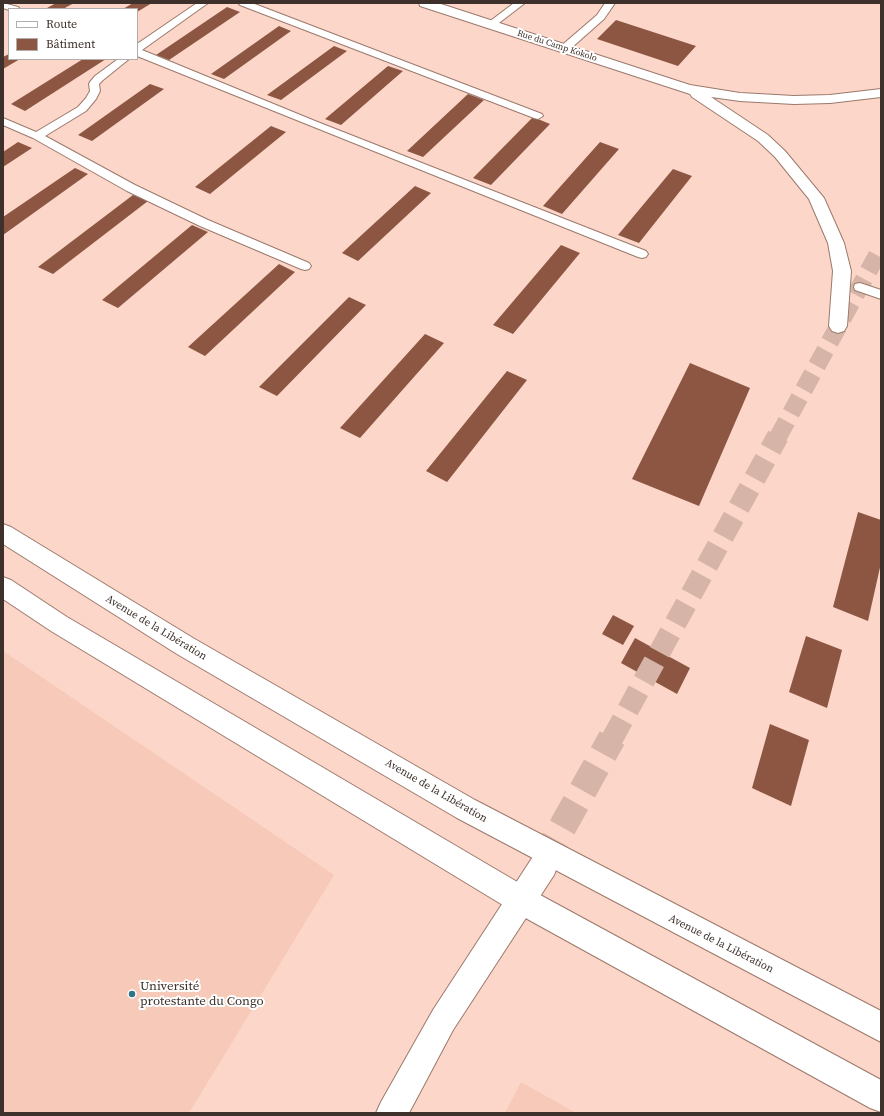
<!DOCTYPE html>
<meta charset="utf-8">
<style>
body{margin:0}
#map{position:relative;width:884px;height:1116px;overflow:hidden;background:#fcd6c8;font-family:"Source Serif 4",serif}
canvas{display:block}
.frame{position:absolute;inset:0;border:4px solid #3e302a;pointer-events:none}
.legend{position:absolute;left:8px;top:8px;width:130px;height:52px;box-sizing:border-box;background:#fff;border:1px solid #b2acaa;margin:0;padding:5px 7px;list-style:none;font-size:12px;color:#3e302a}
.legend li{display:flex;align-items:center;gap:8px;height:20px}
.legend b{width:20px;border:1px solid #b2acaa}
</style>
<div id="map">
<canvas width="884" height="1116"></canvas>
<div class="frame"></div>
<ul class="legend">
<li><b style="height:5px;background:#fff"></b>Route</li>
<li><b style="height:11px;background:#8c5642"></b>Bâtiment</li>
</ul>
</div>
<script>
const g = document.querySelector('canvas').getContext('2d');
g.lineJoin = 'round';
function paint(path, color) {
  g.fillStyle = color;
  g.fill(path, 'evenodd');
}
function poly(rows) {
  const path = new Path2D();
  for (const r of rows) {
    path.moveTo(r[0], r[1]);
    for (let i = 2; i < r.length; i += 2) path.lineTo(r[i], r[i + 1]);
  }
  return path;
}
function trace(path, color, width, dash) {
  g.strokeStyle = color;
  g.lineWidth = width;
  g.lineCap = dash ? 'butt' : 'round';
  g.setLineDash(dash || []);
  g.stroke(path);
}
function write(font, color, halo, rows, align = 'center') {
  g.font = font + ' "Source Serif 4",serif';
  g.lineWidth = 4;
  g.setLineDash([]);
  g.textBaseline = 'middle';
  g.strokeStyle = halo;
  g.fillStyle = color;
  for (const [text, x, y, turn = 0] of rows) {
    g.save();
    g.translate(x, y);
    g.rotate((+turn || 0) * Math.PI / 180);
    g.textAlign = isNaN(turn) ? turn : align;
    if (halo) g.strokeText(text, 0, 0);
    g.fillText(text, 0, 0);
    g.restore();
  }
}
const built = poly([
 [3,651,334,875,189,1113,3,1113],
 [521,1082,576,1113,505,1113]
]);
const building = poly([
 [56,3,74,3,63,9,47,8],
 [133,3,152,3,137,12,137,9,123,9],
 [227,7,240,12,169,60,156,55],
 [616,20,696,46,678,66,597,39],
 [279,26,291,31,224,79,211,74],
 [334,46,347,51,281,100,267,95],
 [9,54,9,59,20,59,3,69,3,57],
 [83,59,106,59,25,111,11,104],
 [388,66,403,71,341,125,325,119],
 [150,84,164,89,92,141,78,135],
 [468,94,484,100,423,157,407,151],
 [533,117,550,124,491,185,473,178],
 [271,126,286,132,210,194,195,187],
 [18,142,32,148,3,167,3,152],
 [600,142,619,149,562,214,543,206],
 [75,168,88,174,3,235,3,217],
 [673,169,692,176,639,243,618,235],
 [415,186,431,193,358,261,342,253],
 [133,195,148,201,53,274,38,267],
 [192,225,208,232,118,308,102,300],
 [561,245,580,253,513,334,493,325],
 [279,264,295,272,205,356,188,347],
 [349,297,366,305,277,396,259,387],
 [425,334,444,343,360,438,340,428],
 [690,363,750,388,699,506,632,479],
 [507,371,527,380,447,482,426,471],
 [858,512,881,520,881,563,868,621,833,607],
 [613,615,634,626,623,645,602,634],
 [806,636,842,650,827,708,789,692],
 [635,638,690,668,677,694,621,663],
 [770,724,809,740,791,806,752,788]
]);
const minorTunnelFar2 = poly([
 [778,437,881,248]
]);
const minorTunnelFar1 = poly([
 [612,739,778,436]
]);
const minorTunnel = poly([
 [544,865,548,853,612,738]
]);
const service = poly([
 [3,3,18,7,20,9,9,10,3,8,3,3],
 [197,3,208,3,142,50,315,121,646,251,648,254,646,257,642,258,638,257,137,56,137,44,197,3],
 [238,3,252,3,542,114,543,116,538,119,534,118,240,5,238,3],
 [514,3,525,3,495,26,489,26,487,24,489,22,514,3],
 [605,3,615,3,604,19,569,50,561,50,560,48,561,46,597,15,605,3],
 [118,59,129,59,103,80,99,84,100,91,96,99,86,111,45,136,135,185,208,220,309,263,311,266,309,269,305,270,301,269,200,226,127,191,33,138,3,125,3,118,36,132,78,107,86,98,90,91,89,84,90,82,95,76,118,59],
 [860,283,881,290,881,299,855,290,854,287,855,284,860,283]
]);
const minor = poly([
 [419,3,438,3,690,85,740,93,794,96,830,95,881,89,881,97,830,103,794,104,740,101,711,97,768,135,785,151,824,198,844,243,851,271,847,326,844,331,838,333,832,331,829,326,833,271,828,243,809,199,775,157,758,141,692,97,690,94,420,6,419,3],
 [544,851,554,855,558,865,554,875,453,1030,409,1113,376,1113,381,1102,433,1010,534,855,544,851]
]);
const primary = poly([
 [3,524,11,527,193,638,475,800,881,1011,881,1042,457,818,177,654,3,544,3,524],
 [3,577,11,580,67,617,531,890,881,1080,881,1112,870,1108,511,910,51,631,3,599,3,577]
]);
const markers = [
 [132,994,4,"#337387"]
];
const farStreetnames = [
 ["Rue du Camp Kokolo",557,46,18]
];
const streetNames = [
 ["Avenue de la Libération",156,628,31],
 ["Avenue de la Libération",436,791,30],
 ["Avenue de la Libération",721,944,27]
];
const nearPoinames = [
 ["Université",140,987],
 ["protestante du Congo",140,1002]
];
paint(built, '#f6c9b8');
paint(building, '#8c5642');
trace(minorTunnelFar2, '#d6b5a8', 18, [18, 9]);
trace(minorTunnelFar1, '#d6b5a8', 22, [22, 11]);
trace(minorTunnel, '#d6b5a8', 28, [28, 14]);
trace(service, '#9b796c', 2);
trace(minor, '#9b796c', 2);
trace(primary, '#9b796c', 2);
paint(service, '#fff');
paint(minor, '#fff');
paint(primary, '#fff');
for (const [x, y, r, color] of markers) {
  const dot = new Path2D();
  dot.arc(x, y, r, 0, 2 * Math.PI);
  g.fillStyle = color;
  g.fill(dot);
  trace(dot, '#fff', 1.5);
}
write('9px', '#3e302a', '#fff', farStreetnames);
write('11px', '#3e302a', '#fff', streetNames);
write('13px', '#3e302a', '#fff', nearPoinames, 'left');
</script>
